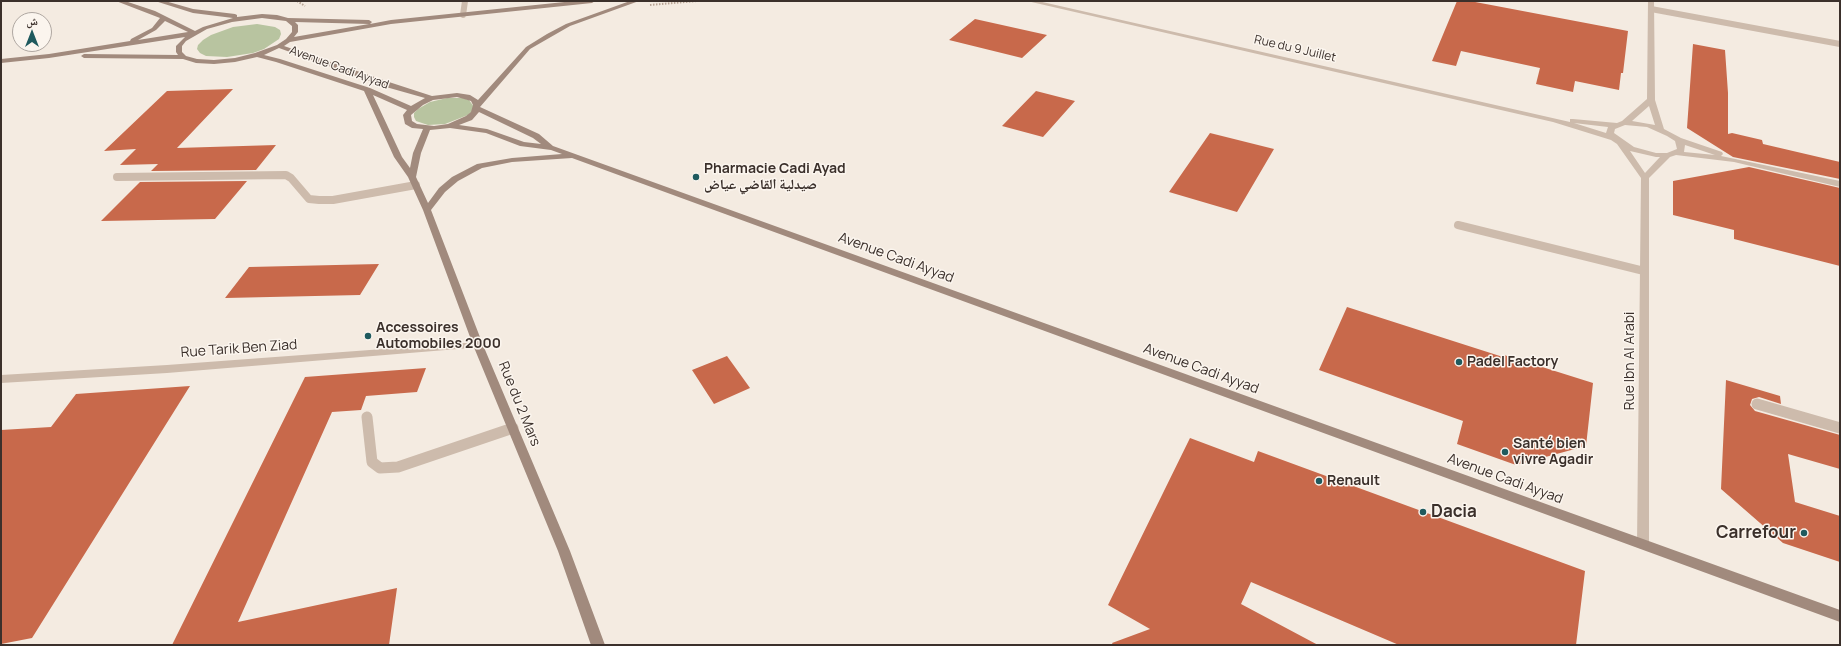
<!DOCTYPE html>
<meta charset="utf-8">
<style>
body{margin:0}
#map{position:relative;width:1841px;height:646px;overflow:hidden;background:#f4ebe1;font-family:Manrope,"Noto Naskh Arabic",sans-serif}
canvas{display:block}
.frame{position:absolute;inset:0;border:2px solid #3b302b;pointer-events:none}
.north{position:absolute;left:12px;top:12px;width:40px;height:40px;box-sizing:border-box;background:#fbf5ee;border:1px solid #aea6a0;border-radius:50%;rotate:0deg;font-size:11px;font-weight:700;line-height:16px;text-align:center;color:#3b302b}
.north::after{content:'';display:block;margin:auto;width:14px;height:18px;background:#1f5a5e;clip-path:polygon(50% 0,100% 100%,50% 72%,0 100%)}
</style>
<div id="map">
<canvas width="1841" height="646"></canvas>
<div class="frame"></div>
<div class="north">ش</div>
</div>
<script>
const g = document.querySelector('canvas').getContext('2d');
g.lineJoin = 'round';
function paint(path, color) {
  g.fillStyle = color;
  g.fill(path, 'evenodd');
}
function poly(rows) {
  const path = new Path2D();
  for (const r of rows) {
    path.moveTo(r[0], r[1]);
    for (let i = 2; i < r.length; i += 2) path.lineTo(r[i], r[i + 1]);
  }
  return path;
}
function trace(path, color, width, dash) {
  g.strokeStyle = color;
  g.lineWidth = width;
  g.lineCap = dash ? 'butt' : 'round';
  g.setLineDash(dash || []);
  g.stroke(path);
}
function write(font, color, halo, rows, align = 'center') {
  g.font = font + ' Manrope,"Noto Naskh Arabic",sans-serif';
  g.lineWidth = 3;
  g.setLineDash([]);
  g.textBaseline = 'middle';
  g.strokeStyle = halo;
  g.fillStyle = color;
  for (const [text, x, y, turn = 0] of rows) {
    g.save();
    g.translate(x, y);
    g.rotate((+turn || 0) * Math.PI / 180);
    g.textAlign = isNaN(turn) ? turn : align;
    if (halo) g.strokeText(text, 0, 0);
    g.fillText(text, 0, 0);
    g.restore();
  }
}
const green = poly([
 [257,24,275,27,280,30,281,34,279,39,264,49,253,53,227,57,206,56,200,53,197,49,198,45,203,40,211,35,233,27],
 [447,98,463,98,469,100,474,107,473,111,468,115,445,124,428,125,416,121,414,117,414,113,418,109,430,102]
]);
const building = poly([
 [1457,1,1470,1,1628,31,1623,73,1621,73,1619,90,1575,81,1573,92,1536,84,1540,68,1461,51,1456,66,1432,61],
 [975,19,1047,35,1022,58,949,40],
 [1693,44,1725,50,1728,93,1728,134,1732,133,1762,140,1763,144,1840,162,1840,179,1733,157,1687,128],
 [233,89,177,148,276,145,256,170,151,171,158,164,120,165,136,149,104,151,167,91],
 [1036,91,1075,101,1043,137,1002,126],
 [1210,133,1274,149,1237,212,1169,192],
 [1749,167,1840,188,1840,266,1734,239,1734,230,1673,215,1673,181],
 [247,181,215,219,101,221,140,182],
 [379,264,360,295,225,298,249,267],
 [1347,307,1503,357,1504,355,1593,383,1586,446,1516,465,1457,444,1463,421,1319,370],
 [727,356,750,388,714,404,692,370],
 [426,368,417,392,366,396,361,410,332,412,238,622,397,588,389,645,172,645,305,377],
 [1726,380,1780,396,1781,404,1759,397,1752,399,1750,405,1755,411,1840,435,1840,469,1788,454,1795,502,1840,516,1840,562,1783,543,1721,489],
 [190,386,32,638,1,644,1,430,51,427,76,394],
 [1190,438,1254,462,1258,451,1585,571,1576,645,1399,645,1251,582,1241,604,1318,645,1113,645,1112,643,1150,629,1108,605]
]);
const path = poly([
 [297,1,305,6],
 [650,5,697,1]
]);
const laneFar2 = poly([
 [1651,9,1840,44],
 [463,15,465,1]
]);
const laneFar1 = poly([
 [117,177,286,175,291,178,309,199,319,200,333,200,416,185],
 [1458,225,1644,271]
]);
const lane = poly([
 [1757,404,1840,428],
 [367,417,372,462,380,468,398,467,513,428]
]);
const street = poly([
 [1027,1,1038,1,1570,122,1570,119,1573,119,1617,123,1622,121,1647,99,1648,1,1654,1,1655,100,1664,129,1681,138,1722,152,1723,154,1721,156,1840,181,1840,187,1734,162,1676,155,1670,157,1649,178,1649,544,1647,548,1643,549,1639,548,1637,544,1641,178,1617,144,1611,140,1553,122,1027,1],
 [1649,106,1655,125,1632,121,1649,106],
 [1574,123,1608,127,1606,133,1574,123],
 [1625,125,1647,127,1667,136,1675,141,1677,149,1667,153,1656,153,1634,147,1614,133,1615,129,1625,125],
 [1685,145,1715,155,1684,152,1685,145],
 [1630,151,1656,157,1660,157,1645,173,1630,151],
 [478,342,482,343,483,345,482,347,167,373,1,383,1,375,167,365,478,342]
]);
const secondary = poly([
 [116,1,125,1,155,11,195,31,203,27,233,18,193,13,155,1,165,1,193,9,235,14,237,15,237,17,262,14,277,15,288,18,369,20,372,22,370,24,391,20,574,1,595,1,592,3,391,24,290,42,284,46,392,83,432,96,457,93,470,95,478,100,526,47,547,34,566,24,630,1,639,1,570,26,530,49,480,107,539,134,553,146,1840,610,1840,622,572,158,512,162,482,168,458,181,445,192,431,210,483,345,570,551,605,645,591,645,558,551,473,345,423,210,408,177,394,157,364,91,276,62,257,57,235,62,214,64,196,63,183,59,84,58,81,56,84,54,178,55,176,52,176,46,185,37,49,58,1,63,1,59,49,54,130,41,131,39,152,28,160,18,116,1],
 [262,18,286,21,292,26,292,32,286,39,277,45,255,53,235,58,214,60,197,59,186,56,182,52,182,46,186,41,207,29,232,22,262,18],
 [165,21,188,32,138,40,156,30,165,21],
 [295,22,369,24,294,37,298,32,298,25,295,22],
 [279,48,386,87,425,98,411,106,370,88,280,59,264,55,279,48],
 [373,95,407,110,403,115,405,124,412,128,423,129,413,153,410,168,402,157,373,95],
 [457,97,471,101,473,105,471,112,466,116,448,124,434,126,417,124,412,121,411,115,423,105,433,100,457,97],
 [479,112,533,138,541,144,524,142,487,129,459,125,472,120,479,112],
 [450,128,486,133,520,146,551,150,562,154,512,158,477,164,452,177,439,188,428,203,416,177,421,153,430,130,450,128]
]);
const markers = [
 [696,177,4,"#1f5a5e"],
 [368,336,4,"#1f5a5e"],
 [1459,362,4,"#1f5a5e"],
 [1505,452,4,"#1f5a5e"],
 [1319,481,4,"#1f5a5e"],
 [1423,512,4,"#1f5a5e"],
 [1804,533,4,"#1f5a5e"]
];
const farStreetnames = [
 ["Rue du 9 Juillet",1295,49,13],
 ["Avenue Cadi Ayyad",339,68,20]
];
const poiNames = [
 ["Pharmacie Cadi Ayad",704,169],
 ["صيدلية القاضي عياض",704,185],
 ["Accessoires",376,328],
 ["Automobiles 2000",376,344],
 ["Padel Factory",1467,362],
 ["Santé bien",1513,444],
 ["vivre Agadir",1513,460],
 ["Renault",1327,481]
];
const streetNames = [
 ["Avenue Cadi Ayyad",896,258,20],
 ["Rue Tarik Ben Ziad",239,349,-4],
 ["Rue Ibn Al Arabi",1630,361,-90],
 ["Avenue Cadi Ayyad",1201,369,20],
 ["Rue du 2 Mars",519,404,68],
 ["Avenue Cadi Ayyad",1505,479,20]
];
const nearPoinames = [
 ["Dacia",1431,512],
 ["Carrefour",1796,533,"right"]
];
paint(green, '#b8c4a0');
paint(building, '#c8694b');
trace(path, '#b9a596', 2, [1.5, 1.5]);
trace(laneFar2, '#cdbbac', 6);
trace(laneFar1, '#cdbbac', 8);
trace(lane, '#cdbbac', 11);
paint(street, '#cdbbac');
paint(secondary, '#a18a7d');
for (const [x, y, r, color] of markers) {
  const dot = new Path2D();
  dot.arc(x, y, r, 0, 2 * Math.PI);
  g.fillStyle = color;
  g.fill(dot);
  trace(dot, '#fbf5ee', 1.5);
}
write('12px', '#3b302b', '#fbf5ee', farStreetnames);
write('bold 14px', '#3b302b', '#fbf5ee', poiNames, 'left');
write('14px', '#3b302b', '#fbf5ee', streetNames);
write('bold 17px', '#3b302b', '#fbf5ee', nearPoinames, 'left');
</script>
